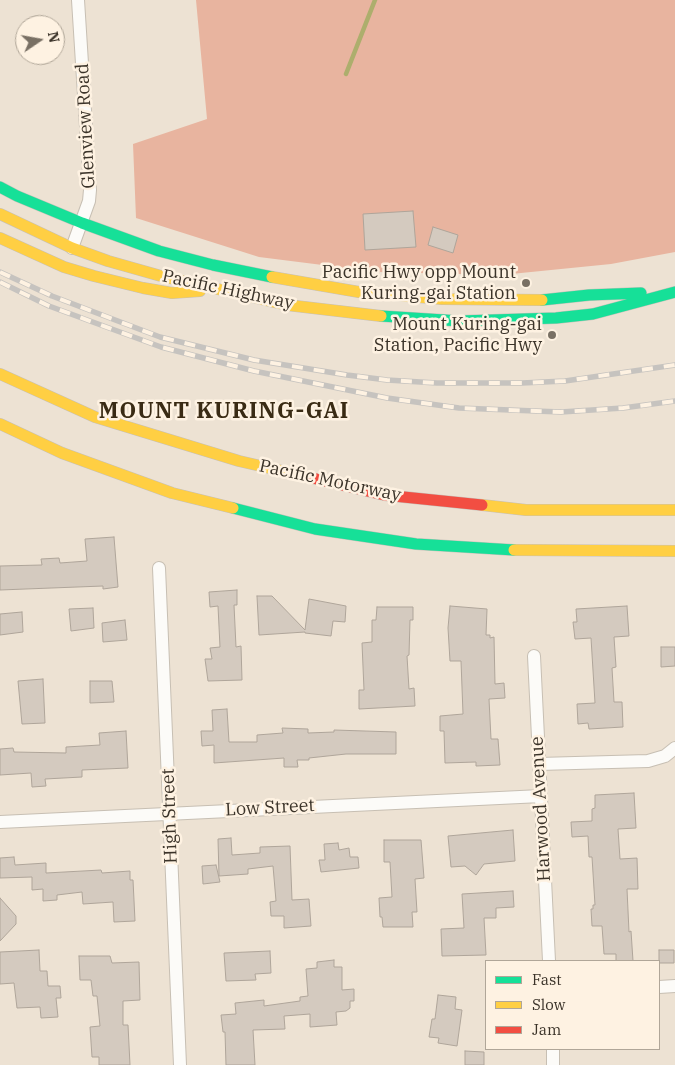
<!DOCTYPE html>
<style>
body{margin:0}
#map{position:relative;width:675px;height:1065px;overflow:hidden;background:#ede2d3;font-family:"IBM Plex Serif",serif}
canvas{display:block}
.legend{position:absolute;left:485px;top:960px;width:175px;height:90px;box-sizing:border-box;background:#fef2e2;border:1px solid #b0a698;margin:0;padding:6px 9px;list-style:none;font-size:15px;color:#3b3329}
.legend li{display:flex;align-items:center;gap:10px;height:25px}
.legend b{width:25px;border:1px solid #b0a698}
.north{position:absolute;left:15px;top:15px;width:50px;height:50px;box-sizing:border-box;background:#fef2e2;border:1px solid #b0a698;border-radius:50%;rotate:78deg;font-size:14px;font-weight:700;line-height:20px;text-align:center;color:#3b3329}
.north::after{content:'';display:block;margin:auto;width:18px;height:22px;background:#797064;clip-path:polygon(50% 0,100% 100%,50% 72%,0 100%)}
</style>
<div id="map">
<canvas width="675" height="1065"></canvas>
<ul class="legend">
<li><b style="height:6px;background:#16e098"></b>Fast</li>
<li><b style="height:6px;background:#ffcf43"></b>Slow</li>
<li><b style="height:6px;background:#f24e42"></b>Jam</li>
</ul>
<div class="north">N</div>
</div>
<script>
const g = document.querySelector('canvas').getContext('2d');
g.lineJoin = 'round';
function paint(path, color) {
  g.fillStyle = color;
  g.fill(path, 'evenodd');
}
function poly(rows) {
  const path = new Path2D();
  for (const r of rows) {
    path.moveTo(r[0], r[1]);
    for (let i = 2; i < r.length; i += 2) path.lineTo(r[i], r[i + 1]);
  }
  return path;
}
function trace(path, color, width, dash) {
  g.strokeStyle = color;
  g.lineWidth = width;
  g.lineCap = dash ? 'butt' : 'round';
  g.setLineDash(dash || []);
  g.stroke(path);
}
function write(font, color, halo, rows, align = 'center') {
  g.font = font + ' "IBM Plex Serif",serif';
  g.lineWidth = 5;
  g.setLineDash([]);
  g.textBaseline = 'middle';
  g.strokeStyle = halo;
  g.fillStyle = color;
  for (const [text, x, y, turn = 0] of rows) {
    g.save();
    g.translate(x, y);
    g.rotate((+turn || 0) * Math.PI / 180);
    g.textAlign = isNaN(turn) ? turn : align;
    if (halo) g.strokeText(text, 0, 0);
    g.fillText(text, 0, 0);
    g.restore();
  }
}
const forest = poly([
 [196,0,675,0,675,252,611,264,501,275,378,272,259,257,136,218,133,144,207,119]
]);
const stream = poly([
 [346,74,375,0]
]);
const building = poly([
 [413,211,416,247,365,250,363,214,413,211],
 [433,227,458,235,453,253,428,245,433,227],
 [114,537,118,587,103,589,103,586,0,590,0,566,42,565,41,559,59,558,60,563,87,561,85,539,114,537],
 [237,590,237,605,234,605,236,647,241,646,242,680,208,681,205,659,212,659,210,648,220,647,218,606,210,607,209,592,237,590],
 [257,596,272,596,305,630,309,599,346,606,345,622,333,621,331,636,305,633,305,632,259,635,257,596],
 [450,606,487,609,486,635,490,635,490,638,494,637,495,684,504,683,505,698,489,699,491,739,498,739,500,765,476,766,476,762,445,763,444,731,440,731,440,716,463,714,461,661,450,661,448,628,450,606],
 [627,606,629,636,614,637,616,667,612,668,614,702,622,702,623,727,589,729,588,723,578,724,577,704,595,703,591,638,575,639,573,622,577,622,576,609,627,606],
 [377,607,413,607,413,620,410,620,409,655,407,656,409,689,414,688,415,706,359,709,359,690,364,690,362,643,372,642,372,620,376,620,377,607],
 [93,608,94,628,71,631,69,609,93,608],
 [22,612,23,632,0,635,0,614,22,612],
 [125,620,127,640,103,642,102,623,125,620],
 [661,647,675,647,675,666,661,667,661,647],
 [43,679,45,723,22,724,18,681,43,679],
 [90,681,112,681,114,702,90,703,90,681],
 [227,709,229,742,257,742,257,735,283,733,282,728,308,729,308,733,334,732,334,730,396,732,396,754,346,754,309,758,309,760,297,760,298,767,284,767,284,758,214,763,214,745,202,746,201,731,213,731,212,710,227,709],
 [126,731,128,768,82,770,82,777,45,779,46,786,32,787,31,773,0,775,0,749,13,748,14,752,66,753,66,747,100,745,99,733,126,731],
 [634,793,636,828,618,829,620,859,637,858,638,889,627,889,629,932,631,931,633,961,616,961,616,954,604,954,602,926,592,926,591,909,593,909,593,905,595,905,592,857,589,857,588,836,572,837,571,822,592,821,592,809,595,808,595,795,634,793],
 [513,830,515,861,484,864,476,875,465,866,451,867,448,836,513,830],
 [231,838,232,855,260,853,260,847,290,846,292,900,309,899,311,926,284,928,284,916,271,916,270,902,276,901,273,866,248,869,248,874,219,876,218,839,231,838],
 [384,840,421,840,424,878,415,879,417,912,412,912,413,927,383,927,382,917,380,917,379,898,392,897,390,862,384,862,384,840],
 [338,843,339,850,349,848,350,857,358,857,359,868,321,872,319,860,325,860,324,844,338,843],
 [14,857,15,865,46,863,46,873,101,870,102,873,130,871,130,880,133,880,135,921,114,922,113,902,83,904,82,892,57,895,57,900,43,901,43,889,32,890,32,877,0,878,0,858,14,857],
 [216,865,220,882,203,884,202,866,216,865],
 [513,891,514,907,496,908,496,918,484,918,486,955,442,956,441,929,464,928,462,894,513,891],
 [0,898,16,916,16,924,0,941,0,898],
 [39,950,40,971,47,971,48,986,60,986,61,998,56,998,58,1017,41,1018,40,1007,17,1008,14,983,0,984,0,952,39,950],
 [659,950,674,950,674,963,659,963,659,950],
 [270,951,271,973,255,974,256,980,226,981,224,953,270,951],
 [79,956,110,956,112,963,139,962,140,1000,123,1001,123,1025,128,1025,130,1065,99,1065,99,1057,92,1057,90,1027,100,1026,97,996,93,996,91,980,80,980,79,956],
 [334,960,334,967,342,967,342,990,354,989,354,1001,350,1001,350,1008,346,1011,336,1012,337,1025,310,1027,310,1014,284,1016,285,1029,253,1030,255,1065,226,1065,225,1032,223,1032,221,1015,236,1014,235,1003,264,1000,264,1006,300,1001,300,997,308,996,306,969,317,968,317,962,334,960],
 [438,995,456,997,455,1009,462,1010,457,1046,438,1043,439,1038,429,1037,432,1019,435,1019,438,995],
 [465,1051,484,1052,484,1065,465,1065,465,1051]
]);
const street = poly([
 [72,248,89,201,90,190,78,0],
 [159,568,180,1065],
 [534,656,549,961],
 [539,764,648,761,665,756,675,748],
 [0,822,541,796],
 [659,987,675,986],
 [553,1049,553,1065]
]);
const fast = poly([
 [0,187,17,196,82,223,159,251,213,265,272,277],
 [542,300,589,295,641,293],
 [381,316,460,321,556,318,593,314,675,292],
 [233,508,315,529,416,544,514,550]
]);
const slow = poly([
 [0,214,72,248,108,261,161,276,287,305,381,316],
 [0,238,64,267,94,276,143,288,172,293,200,291],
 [272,277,359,292,442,299,542,300],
 [0,374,95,417,239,461,304,476],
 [0,424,62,453,172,493,233,508],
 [482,505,526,510,675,510],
 [514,550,675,551]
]);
const jam = poly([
 [304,476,384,495,482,505]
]);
const rail = poly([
 [0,272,52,296,160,337,254,360,347,375,387,380,437,383,522,383,565,381,675,365],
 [0,282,49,306,161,347,254,371,387,398,459,408,561,412,623,408,675,401]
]);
const markers = [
 [526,283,5,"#797064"],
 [552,335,5,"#797064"]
];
const streetNames = [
 ["Glenview Road",86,126,-93],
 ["Pacific Highway",228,290,12],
 ["Pacific Motorway",330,481,12],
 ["Low Street",270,808,-3],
 ["Harwood Avenue",541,809,-93],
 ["High Street",170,816,-92]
];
const poiNames = [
 ["Pacific Hwy opp Mount",516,273],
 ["Kuring-gai Station",516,294],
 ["Mount Kuring-gai",542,325],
 ["Station, Pacific Hwy",542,346]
];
const districtNames = [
 ["MOUNT KURING-GAI",224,412]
];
paint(forest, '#e8b49f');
trace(stream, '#adae6d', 4.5);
paint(building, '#d4cabf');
trace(building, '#afa59a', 1);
trace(street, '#c7bfb3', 14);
trace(fast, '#c6c0b9', 12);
trace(slow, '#c6c0b9', 12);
trace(jam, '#c6c0b9', 12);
trace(street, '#fcfbf8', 12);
trace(fast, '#16e098', 11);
trace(slow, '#ffcf43', 11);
trace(jam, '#f24e42', 11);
trace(rail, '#c6c3bf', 5.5);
trace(rail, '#fef2e2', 4, [11]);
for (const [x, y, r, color] of markers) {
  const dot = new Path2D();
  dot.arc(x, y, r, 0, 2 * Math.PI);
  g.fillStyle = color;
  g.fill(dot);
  trace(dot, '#fef2e2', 2);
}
write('18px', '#3b3329', '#fef2e2', streetNames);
write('18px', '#3b3329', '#fef2e2', poiNames, 'right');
g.letterSpacing = '1px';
write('bold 22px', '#3a2b14', '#fef2e2', districtNames);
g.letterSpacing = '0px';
</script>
